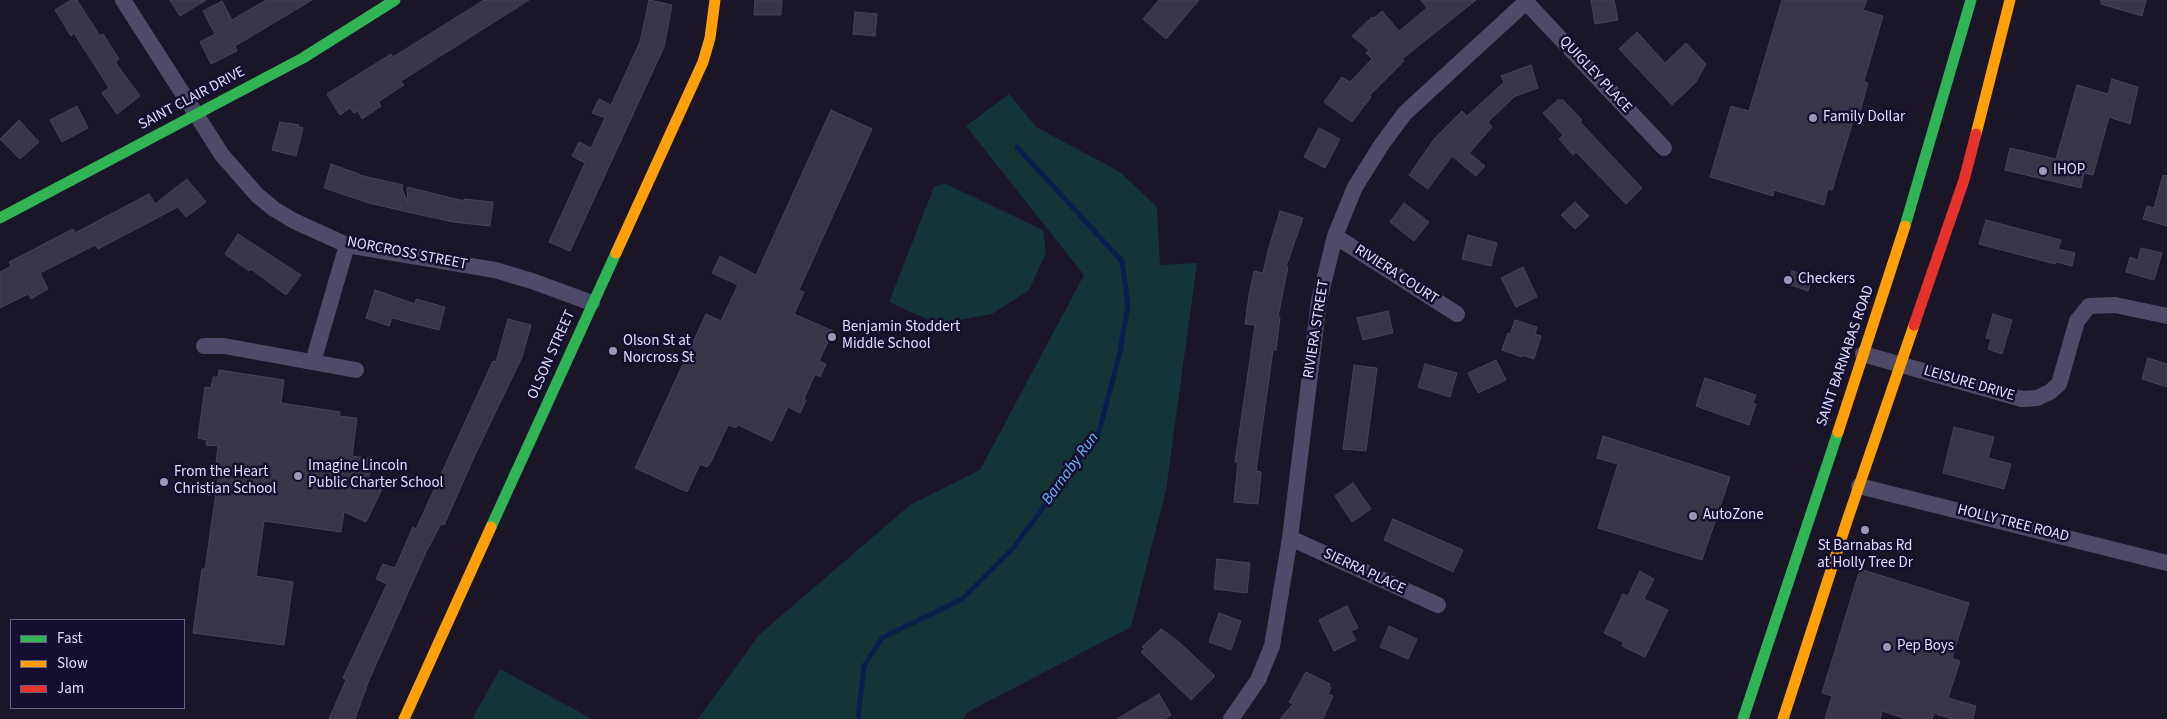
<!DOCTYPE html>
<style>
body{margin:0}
#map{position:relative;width:2167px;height:719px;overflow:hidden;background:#1a1628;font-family:"Source Sans 3",sans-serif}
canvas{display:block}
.legend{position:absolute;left:10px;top:619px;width:175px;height:90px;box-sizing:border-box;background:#150f2f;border:1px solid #676182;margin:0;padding:6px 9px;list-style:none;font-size:15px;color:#e2ddff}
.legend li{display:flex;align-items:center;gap:10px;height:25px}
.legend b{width:25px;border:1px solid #676182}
</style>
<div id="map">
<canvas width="2167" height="719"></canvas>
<ul class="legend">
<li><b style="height:6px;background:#30b455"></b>Fast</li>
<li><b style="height:6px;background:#ff9f0a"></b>Slow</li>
<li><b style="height:6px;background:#e5322d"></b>Jam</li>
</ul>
</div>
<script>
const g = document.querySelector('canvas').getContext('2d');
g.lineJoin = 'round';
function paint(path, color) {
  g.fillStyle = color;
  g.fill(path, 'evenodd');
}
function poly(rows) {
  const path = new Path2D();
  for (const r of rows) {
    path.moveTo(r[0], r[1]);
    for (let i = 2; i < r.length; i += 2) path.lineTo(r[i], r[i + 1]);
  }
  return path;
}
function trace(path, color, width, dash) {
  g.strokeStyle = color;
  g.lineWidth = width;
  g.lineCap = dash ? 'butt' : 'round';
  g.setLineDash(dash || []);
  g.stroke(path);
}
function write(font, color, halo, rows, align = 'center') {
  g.font = font + ' "Source Sans 3",sans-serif';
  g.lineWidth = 5;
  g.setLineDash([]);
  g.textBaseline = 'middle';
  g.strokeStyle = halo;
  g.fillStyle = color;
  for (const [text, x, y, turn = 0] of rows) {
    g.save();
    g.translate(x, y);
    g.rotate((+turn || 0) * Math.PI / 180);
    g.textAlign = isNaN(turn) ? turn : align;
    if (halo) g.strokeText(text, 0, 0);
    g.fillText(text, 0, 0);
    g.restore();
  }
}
const green = poly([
 [1009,94,1036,127,1120,172,1157,207,1160,265,1197,263,1166,490,1131,627,968,712,963,719,698,719,759,635,910,505,980,470,1084,275,966,126],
 [944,183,1043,230,1046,253,1029,290,992,314,938,324,889,302,934,187],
 [500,669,592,719,472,719]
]);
const stream = poly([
 [858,719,864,666,882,638,962,599,1014,547,1099,432,1120,352,1128,305,1122,261,1017,147]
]);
const building = poly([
 [71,0,77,0,100,36,103,34,119,59,115,62,140,96,117,114,102,93,109,88,74,33,71,36,55,10,71,0],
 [170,0,206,0,180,16,170,0],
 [266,0,312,0,235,46,237,51,211,64,200,42,215,34,203,11,222,1,232,20,266,0],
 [484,0,529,0,401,81,404,85,378,102,381,106,362,119,358,111,354,113,350,108,340,115,327,94,391,54,393,57,484,0],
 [649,0,672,5,664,47,570,251,549,242,585,163,572,156,579,142,591,148,605,118,592,113,599,99,611,105,640,42,649,0],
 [755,0,782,0,781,15,754,15,755,0],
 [1159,0,1199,0,1166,39,1143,19,1159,0],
 [1421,0,1476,0,1402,59,1404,61,1369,96,1371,97,1352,122,1324,102,1342,77,1350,82,1372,59,1366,53,1369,50,1352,36,1372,17,1374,18,1382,11,1399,31,1427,8,1421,0],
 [1591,0,1614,0,1618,20,1595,24,1591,0],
 [1782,0,1867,0,1863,10,1883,16,1864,81,1868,83,1858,119,1854,118,1832,190,1828,189,1824,205,1774,190,1773,196,1710,177,1731,106,1749,111,1782,0],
 [2101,0,2146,0,2142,16,2101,4,2101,0],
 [855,12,877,14,875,36,853,34,855,12],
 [1637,32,1665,63,1686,43,1706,64,1696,82,1672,105,1619,49,1637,32],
 [1531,65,1538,88,1513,97,1513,98,1488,122,1492,127,1469,153,1485,166,1476,176,1452,156,1428,189,1409,175,1435,138,1462,111,1467,116,1504,82,1501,76,1531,65],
 [2112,79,2138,87,2130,124,2109,117,2093,175,2084,173,2081,188,2005,170,2010,148,2056,159,2077,85,2108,94,2112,79],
 [1558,100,1563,100,1582,120,1580,122,1642,188,1626,204,1576,152,1573,155,1559,139,1563,135,1543,113,1558,100],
 [77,106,88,128,62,142,50,120,77,106],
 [831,110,872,129,799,290,804,292,794,314,833,331,819,361,826,364,820,377,815,374,804,399,806,400,800,413,788,407,772,441,738,425,736,428,728,425,711,462,707,467,700,464,687,492,635,468,706,314,721,321,738,285,712,273,720,256,756,275,831,110],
 [19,120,39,142,20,159,0,139,19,120],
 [280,122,299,125,298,127,303,128,296,156,272,150,280,122],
 [1319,128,1340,139,1325,168,1304,157,1319,128],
 [331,164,359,174,359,175,403,185,402,189,408,203,407,187,464,201,464,199,493,202,490,226,453,222,412,213,369,203,324,188,331,164],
 [2163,175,2167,176,2167,226,2143,219,2147,206,2154,208,2163,175],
 [187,179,206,202,186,217,178,207,98,249,95,245,40,273,48,289,31,299,28,294,0,308,0,272,11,266,9,262,73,229,75,233,149,194,155,204,187,179],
 [1575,202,1589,216,1575,229,1561,215,1575,202],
 [1404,203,1429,222,1414,241,1390,222,1404,203],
 [1280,211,1303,218,1286,267,1288,267,1278,317,1280,317,1276,350,1273,350,1256,471,1261,472,1258,504,1234,502,1238,462,1235,462,1255,325,1245,324,1249,295,1254,271,1263,273,1269,247,1280,211],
 [1986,220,2061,240,2058,249,2075,253,2072,266,2056,262,2055,264,1979,244,1986,220],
 [238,234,301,275,286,295,251,269,249,271,225,254,238,234],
 [1468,235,1497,243,1491,266,1462,259,1468,235],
 [2141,248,2162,253,2154,280,2126,272,2130,257,2138,260,2141,248],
 [1523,267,1537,297,1516,307,1501,278,1523,267],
 [1792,271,1812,277,1808,291,1788,284,1792,271],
 [375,290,415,304,416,299,445,307,439,330,392,318,389,326,366,318,375,290],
 [1388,311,1393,333,1363,340,1357,318,1388,311],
 [1993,314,2012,320,2002,354,1988,349,1991,339,1986,338,1993,314],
 [508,319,531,325,522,357,475,455,444,525,441,524,426,552,369,680,355,719,329,719,346,680,343,678,387,584,376,579,383,564,395,568,413,527,416,529,493,361,496,362,508,319],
 [1515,320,1537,327,1535,334,1541,336,1534,359,1522,355,1522,357,1502,350,1508,333,1510,334,1515,320],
 [2148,358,2167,364,2167,387,2142,379,2148,358],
 [1496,360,1506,380,1478,393,1468,373,1496,360],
 [1425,364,1457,373,1450,397,1418,387,1425,364],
 [1354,365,1377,368,1366,451,1343,449,1354,365],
 [219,370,284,380,281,403,340,412,339,416,357,418,352,456,372,459,369,481,383,487,366,522,344,512,341,532,264,521,256,576,293,582,284,645,193,633,202,569,205,569,219,472,215,471,218,446,206,445,207,440,198,438,205,387,211,388,213,377,218,377,219,370],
 [1705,378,1756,395,1753,403,1756,404,1749,425,1696,406,1705,378],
 [1954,427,1994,437,1988,458,2011,464,2004,489,1943,473,1954,427],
 [1603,436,1730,477,1702,560,1598,528,1618,464,1597,458,1603,436],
 [1353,483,1371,509,1352,522,1335,496,1353,483],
 [1393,519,1463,550,1453,572,1384,540,1393,519],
 [1217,559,1250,563,1247,593,1214,589,1217,559],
 [1860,569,1969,603,1952,658,1960,661,1948,698,1976,706,1973,719,1952,719,1934,713,1932,719,1907,719,1882,711,1880,719,1825,719,1832,696,1822,693,1860,569],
 [1640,571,1654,579,1644,599,1668,610,1645,657,1622,646,1623,642,1604,633,1623,594,1628,596,1640,571],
 [1347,606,1358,628,1351,631,1356,640,1334,651,1319,620,1347,606],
 [1219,613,1241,621,1231,650,1209,642,1219,613],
 [1389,626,1417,639,1408,659,1380,647,1389,626],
 [1161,629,1178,641,1215,676,1191,700,1141,652,1145,649,1142,647,1161,629],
 [1306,672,1330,684,1329,686,1331,688,1328,694,1333,696,1323,719,1280,719,1293,704,1289,702,1306,672],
 [1159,694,1171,715,1164,719,1117,719,1159,694]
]);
const street = poly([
 [123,0,222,155,257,195,274,209,294,221,347,245,495,270,532,281,592,303],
 [1526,2,1664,148],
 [1335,236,1457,314],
 [204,346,224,346,356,370],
 [1863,354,2022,399,2037,398,2050,392,2059,384,2077,321,2089,306,2115,305,2167,316],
 [313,362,347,245],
 [1859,486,2167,563],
 [1290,538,1438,605],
 [1231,719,1258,680,1272,646,1290,538,1319,301,1335,236,1355,187,1382,144,1405,113,1528,0]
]);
const fast = poly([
 [0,218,303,58,395,0],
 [1905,226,1971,0],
 [491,527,616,253],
 [1743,719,1838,432]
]);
const slow = poly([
 [1976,134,2010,0],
 [616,253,703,62,710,38,715,0],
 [1838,432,1905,226],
 [404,719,491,527],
 [1783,719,1847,521,1914,325]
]);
const jam = poly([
 [1914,325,1964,180,1976,134]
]);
const markers = [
 [1813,118,5,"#9c97b4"],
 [2043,171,5,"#9c97b4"],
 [1788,280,5,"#9c97b4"],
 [832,337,5,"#9c97b4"],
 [613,351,5,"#9c97b4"],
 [298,476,5,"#9c97b4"],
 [164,482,5,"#9c97b4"],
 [1693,516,5,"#9c97b4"],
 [1865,530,5,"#9c97b4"],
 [1887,647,5,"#9c97b4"]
];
const streetNames = [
 ["QUIGLEY PLACE",1595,75,47],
 ["SAINT CLAIR DRIVE",192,99,-28],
 ["NORCROSS STREET",407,254,11],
 ["RIVIERA COURT",1396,275,33],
 ["RIVIERA STREET",1317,329,-81],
 ["OLSON STREET",552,355,-66],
 ["SAINT BARNABAS ROAD",1846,356,-71],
 ["LEISURE DRIVE",1969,384,16],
 ["HOLLY TREE ROAD",2013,524,14],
 ["SIERRA PLACE",1364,572,25]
];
const poiNames = [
 ["Family Dollar",1823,118],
 ["IHOP",2053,171],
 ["Checkers",1798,280],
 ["Benjamin Stoddert",842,328],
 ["Middle School",842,345],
 ["Olson St at",623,342],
 ["Norcross St",623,359],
 ["Imagine Lincoln",308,467],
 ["Public Charter School",308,484],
 ["From the Heart",174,473],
 ["Christian School",174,490],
 ["AutoZone",1703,516],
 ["St Barnabas Rd",1865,547,"center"],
 ["at Holly Tree Dr",1865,564,"center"],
 ["Pep Boys",1897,647]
];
const waterNames = [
 ["Barnaby Run",1071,469,-54]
];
paint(green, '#133537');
trace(stream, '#081f4e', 5);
paint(building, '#393549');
trace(building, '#47415b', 1);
trace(street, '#4d4b69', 16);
trace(fast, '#30b455', 11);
trace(slow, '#ff9f0a', 11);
trace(jam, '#e5322d', 11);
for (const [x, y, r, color] of markers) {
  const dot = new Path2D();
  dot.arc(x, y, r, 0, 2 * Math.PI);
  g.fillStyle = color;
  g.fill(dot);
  trace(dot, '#150f2f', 2);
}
write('15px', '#e2ddff', '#150f2f', streetNames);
write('15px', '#e2ddff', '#150f2f', poiNames, 'left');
write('italic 16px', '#6bb9ff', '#150f2f', waterNames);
</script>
